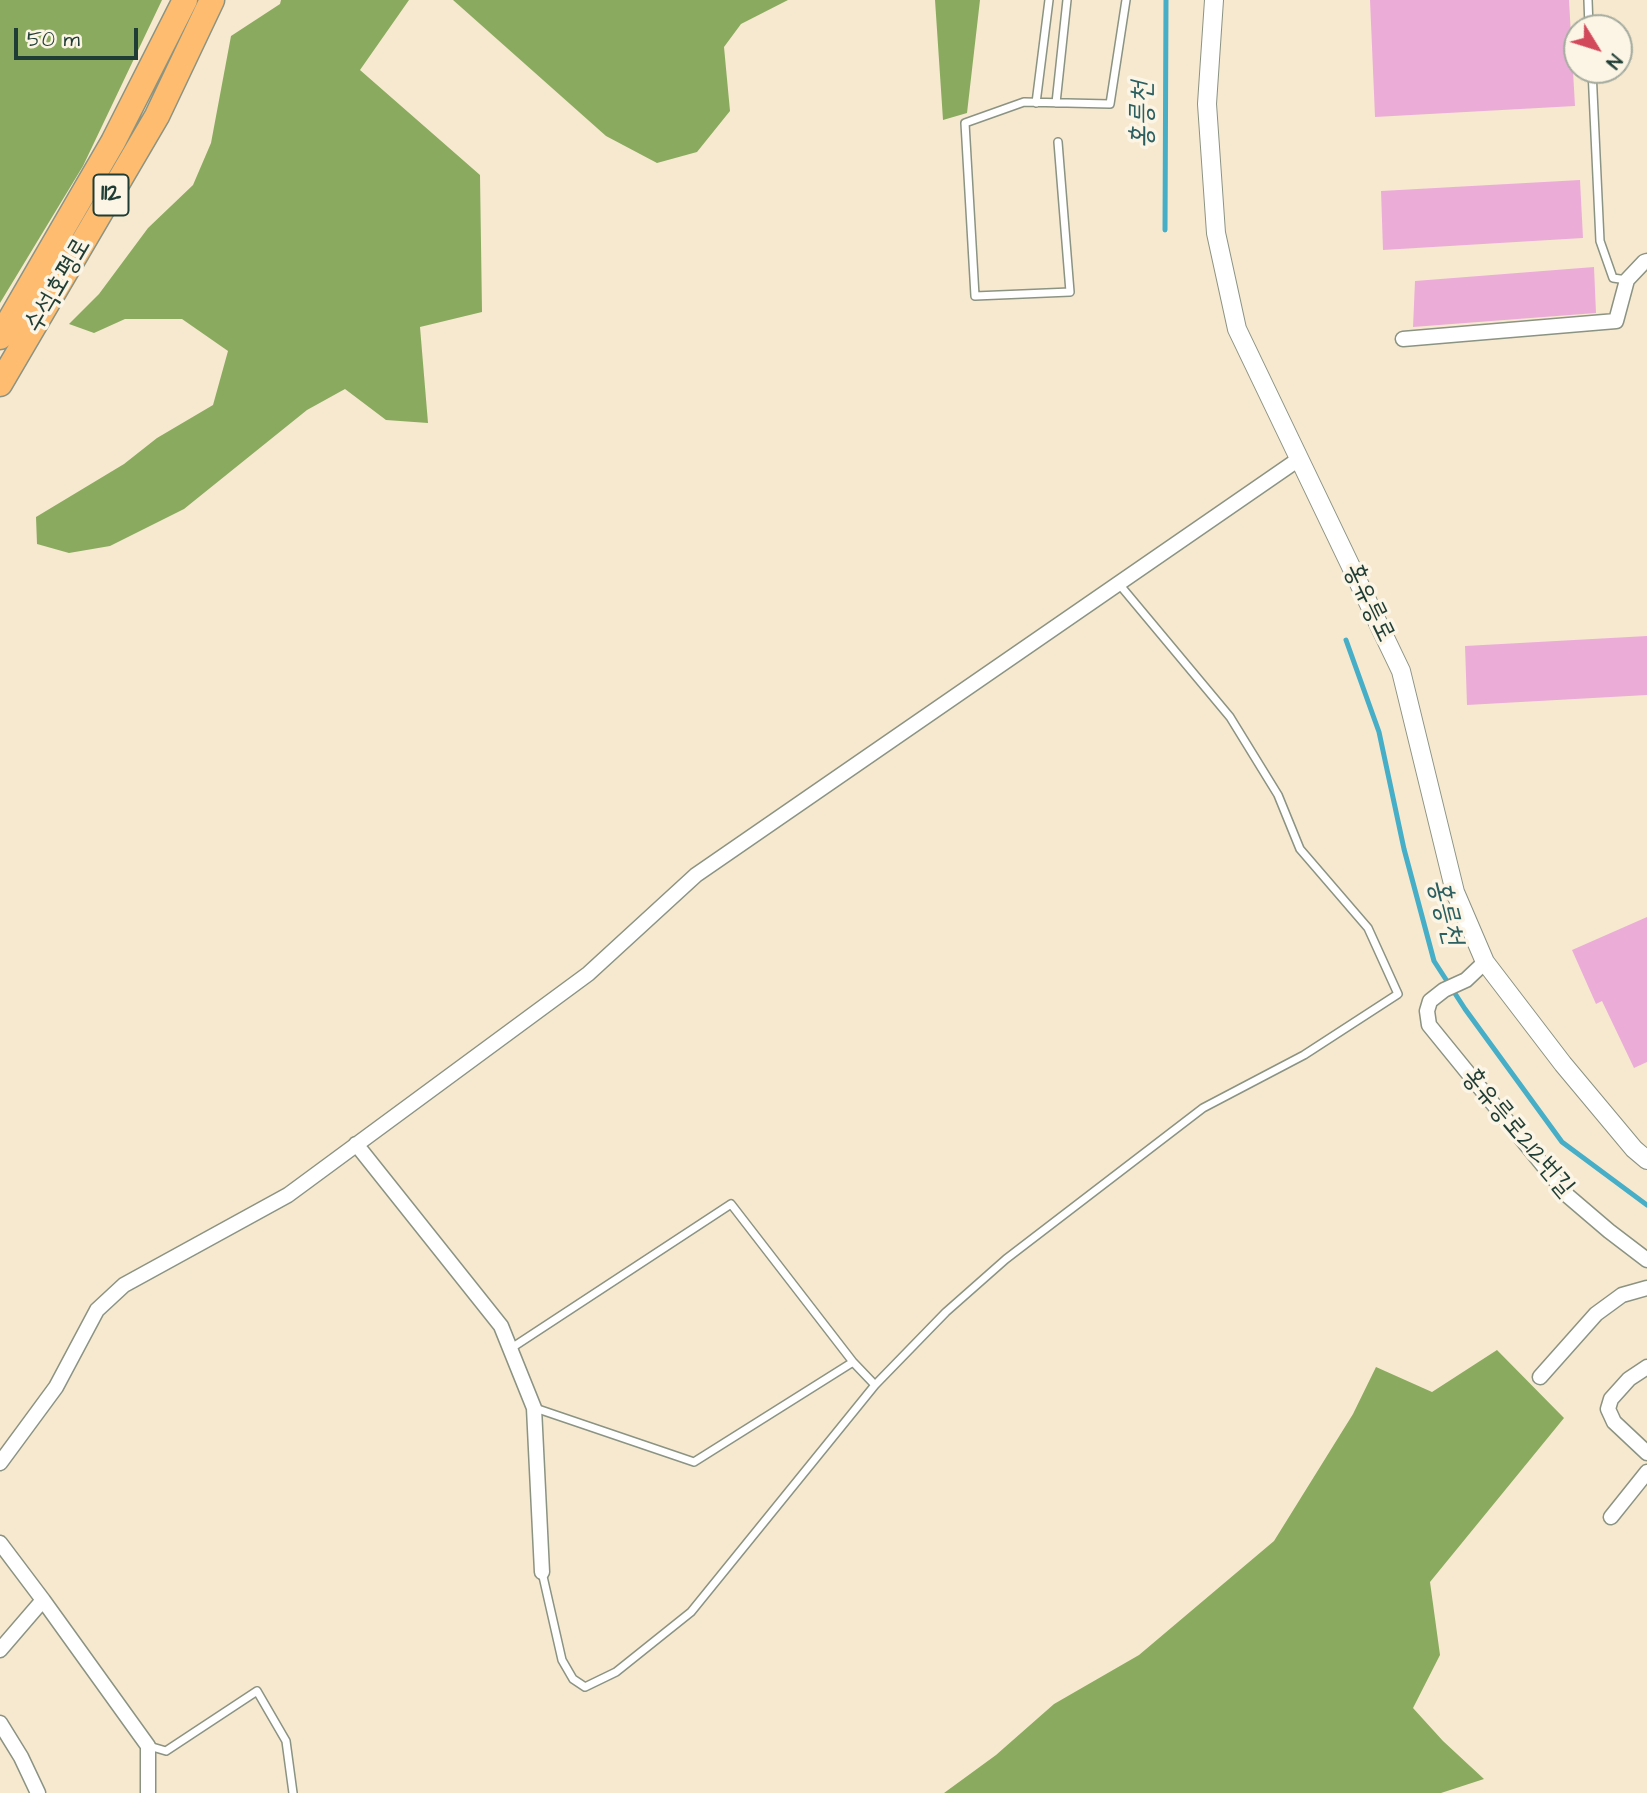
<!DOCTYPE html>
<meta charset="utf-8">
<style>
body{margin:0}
#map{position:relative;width:1647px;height:1793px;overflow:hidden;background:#f7e9d0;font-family:"Architects Daughter",sans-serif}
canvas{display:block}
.north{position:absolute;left:1563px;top:14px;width:70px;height:70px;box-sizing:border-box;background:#fcf5e5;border:2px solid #a4ab9e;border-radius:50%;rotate:128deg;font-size:19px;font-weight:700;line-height:28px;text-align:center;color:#1f3d34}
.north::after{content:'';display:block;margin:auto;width:24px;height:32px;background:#d1495b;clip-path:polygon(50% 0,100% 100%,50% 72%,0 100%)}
.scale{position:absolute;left:14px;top:28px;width:124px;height:32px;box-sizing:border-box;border:4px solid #1f3d34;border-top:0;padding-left:9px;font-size:21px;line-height:24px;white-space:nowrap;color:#1f3d34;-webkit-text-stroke:5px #fcf5e5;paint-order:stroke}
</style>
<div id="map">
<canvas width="1647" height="1793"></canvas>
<div class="north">N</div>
<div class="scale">50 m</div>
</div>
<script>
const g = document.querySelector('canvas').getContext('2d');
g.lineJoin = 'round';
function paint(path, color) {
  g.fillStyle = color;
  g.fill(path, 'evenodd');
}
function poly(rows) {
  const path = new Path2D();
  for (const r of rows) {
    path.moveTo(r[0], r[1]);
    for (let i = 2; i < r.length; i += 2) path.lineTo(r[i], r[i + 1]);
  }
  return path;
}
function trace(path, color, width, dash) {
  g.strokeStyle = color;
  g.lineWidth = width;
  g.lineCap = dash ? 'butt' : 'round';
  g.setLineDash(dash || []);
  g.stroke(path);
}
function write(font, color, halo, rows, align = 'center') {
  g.font = font + ' "Architects Daughter","Poor Story",sans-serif';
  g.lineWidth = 7;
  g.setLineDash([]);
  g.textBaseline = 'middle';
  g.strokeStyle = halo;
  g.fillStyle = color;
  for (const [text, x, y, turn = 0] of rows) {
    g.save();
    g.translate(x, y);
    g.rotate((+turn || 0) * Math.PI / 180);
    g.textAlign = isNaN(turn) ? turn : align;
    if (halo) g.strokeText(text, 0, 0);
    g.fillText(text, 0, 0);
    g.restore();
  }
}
const forest = poly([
 [0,0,162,0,83,166,0,303],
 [281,0,409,0,360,70,480,175,482,312,420,327,428,423,386,420,345,389,307,410,184,509,110,546,69,553,37,544,36,517,124,464,157,438,213,405,228,351,182,319,125,319,94,333,69,324,99,294,148,228,193,185,211,143,231,36,280,4],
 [453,0,788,0,741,24,724,47,730,111,697,152,657,163,606,136],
 [935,0,980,0,967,113,943,120],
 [1497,1350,1564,1418,1430,1582,1440,1655,1413,1708,1443,1741,1484,1779,1441,1793,944,1793,996,1755,1054,1704,1139,1655,1274,1541,1353,1414,1376,1367,1432,1392]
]);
const stream = poly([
 [1165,230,1166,0],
 [1346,640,1379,732,1404,849,1434,961,1465,1009,1562,1142,1647,1205]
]);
const building = poly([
 [1370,0,1569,0,1575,106,1375,117],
 [1580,180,1583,238,1383,250,1381,191],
 [1594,267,1596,313,1413,327,1415,281],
 [1647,636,1647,695,1467,705,1465,646],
 [1647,917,1647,1062,1634,1068,1602,1001,1596,1004,1572,950]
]);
const service = poly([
 [1588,0,1589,28],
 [1592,70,1600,241,1613,278,1627,280],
 [1036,103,1049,0],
 [1056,103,1067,0],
 [1058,142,1070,292,975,296,965,123,1024,102,1110,104,1126,0],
 [510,1349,731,1204,853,1362,694,1462,535,1408],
 [853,1362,875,1385],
 [542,1572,562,1660,573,1679,585,1687,616,1672,691,1612,875,1385,946,1312,1006,1259,1203,1108,1304,1055,1398,994,1368,928,1300,849,1278,795,1230,717,1119,584],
 [149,1746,166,1751,257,1691,286,1741,293,1793]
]);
const minor = poly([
 [1403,339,1616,321,1627,280,1644,262,1647,261],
 [1485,962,1466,980,1444,990,1430,1001,1427,1011,1429,1025,1568,1196,1609,1231,1647,1260],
 [356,1144,501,1326,534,1408,542,1572],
 [1647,1367,1629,1379,1611,1399,1608,1409,1614,1422,1647,1453],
 [1540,1377,1596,1314,1622,1295,1647,1288],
 [0,1463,56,1387,97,1310,124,1285,288,1195,588,974,696,875,1299,459],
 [1611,1517,1647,1472],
 [0,1543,43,1600,0,1650],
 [43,1600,148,1746,148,1793],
 [0,1723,21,1757,38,1793]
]);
const tertiary = poly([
 [1214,0,1207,104,1216,233,1237,329,1401,671,1455,892,1485,962,1563,1064,1634,1149,1647,1160]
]);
const trunk = poly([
 [0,337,113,142,185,0],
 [0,384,157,116,212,0]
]);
const shields = [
 [111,195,35]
];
const shieldNames = [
 ["112",111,195]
];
const streetNames = [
 ["수석호평로",59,286,-60],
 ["홍유릉로",1368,603,64],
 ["홍유릉로212번길",1517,1133,50]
];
const waterNames = [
 ["홍릉천",1144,115,-90],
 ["홍릉천",1444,912,76]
];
paint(forest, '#8aab5f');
trace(stream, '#47aec7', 5);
paint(building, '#ebadd7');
trace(service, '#8b9382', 10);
trace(minor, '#8b9382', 17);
trace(tertiary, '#8b9382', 20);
trace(trunk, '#8b9382', 27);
trace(service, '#fff', 7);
trace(minor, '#fff', 14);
trace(tertiary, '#fff', 18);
trace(trunk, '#fdbc70', 24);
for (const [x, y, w] of shields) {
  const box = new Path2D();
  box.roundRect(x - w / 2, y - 20.5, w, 41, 5);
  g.fillStyle = '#fcf5e5';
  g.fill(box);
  trace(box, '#1f3d34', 2);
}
write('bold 24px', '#1f3d34', null, shieldNames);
write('26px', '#1f3d34', '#fcf5e5', streetNames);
write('italic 28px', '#2b5f60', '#fcf5e5', waterNames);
</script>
